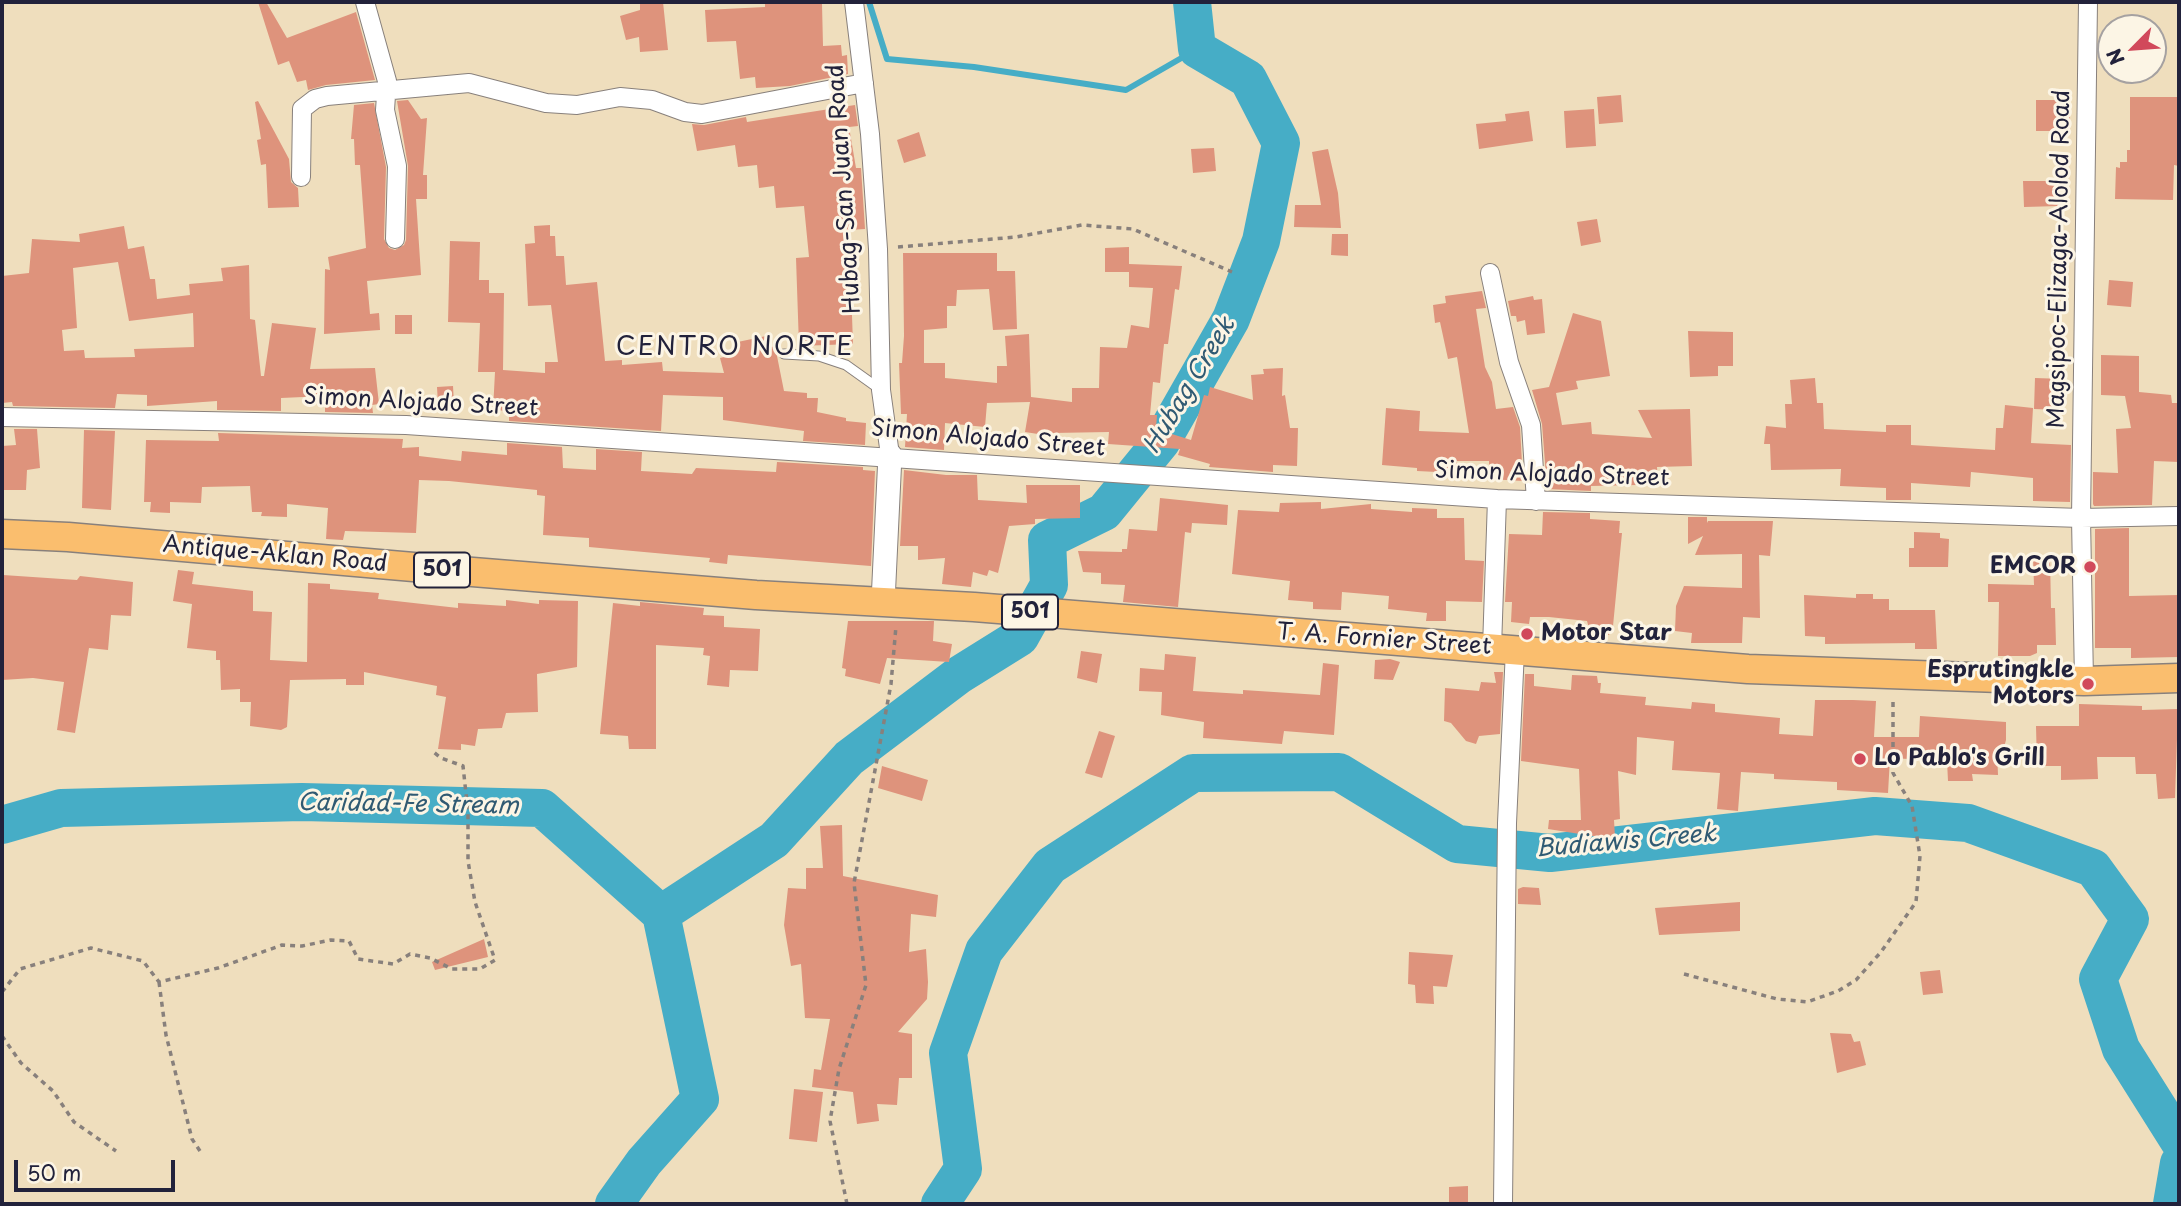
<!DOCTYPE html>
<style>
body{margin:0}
#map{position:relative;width:2181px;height:1206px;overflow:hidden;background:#efdebd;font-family:"Playpen Sans",sans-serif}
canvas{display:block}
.frame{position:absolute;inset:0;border:4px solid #22223b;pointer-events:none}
.north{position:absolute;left:2097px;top:14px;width:70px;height:70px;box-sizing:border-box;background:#fcf5e5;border:2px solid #a5a1a1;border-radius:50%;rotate:245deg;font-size:19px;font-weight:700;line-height:28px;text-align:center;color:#22223b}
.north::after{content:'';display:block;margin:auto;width:24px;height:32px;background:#d1495b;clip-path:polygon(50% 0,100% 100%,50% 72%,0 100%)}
.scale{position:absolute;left:14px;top:1160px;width:161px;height:32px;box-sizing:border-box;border:4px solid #22223b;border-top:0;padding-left:9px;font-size:21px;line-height:24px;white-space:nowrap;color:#22223b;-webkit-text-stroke:5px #fcf5e5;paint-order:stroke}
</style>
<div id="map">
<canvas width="2181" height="1206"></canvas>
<div class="frame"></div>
<div class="north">N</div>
<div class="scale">50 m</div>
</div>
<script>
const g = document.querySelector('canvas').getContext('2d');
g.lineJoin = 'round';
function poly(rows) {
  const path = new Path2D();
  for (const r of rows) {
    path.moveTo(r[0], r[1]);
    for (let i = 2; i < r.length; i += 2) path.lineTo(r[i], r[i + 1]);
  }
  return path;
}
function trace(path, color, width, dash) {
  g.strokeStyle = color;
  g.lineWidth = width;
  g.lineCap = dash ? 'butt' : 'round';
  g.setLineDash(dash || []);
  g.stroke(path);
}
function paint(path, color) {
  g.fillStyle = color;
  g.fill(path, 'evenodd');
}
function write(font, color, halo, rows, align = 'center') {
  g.font = font + ' "Playpen Sans",sans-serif';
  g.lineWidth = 6;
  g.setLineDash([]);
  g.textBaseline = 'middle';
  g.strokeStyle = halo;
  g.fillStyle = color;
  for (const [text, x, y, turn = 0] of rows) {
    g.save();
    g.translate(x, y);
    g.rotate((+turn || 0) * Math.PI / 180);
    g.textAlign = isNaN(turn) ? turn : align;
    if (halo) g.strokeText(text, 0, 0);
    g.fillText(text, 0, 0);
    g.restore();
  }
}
const stream = poly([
 [869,2,887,59,974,67,1126,90,1197,49]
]);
const river = poly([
 [2,825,61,808,302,802,542,808,661,914,700,1099,644,1162,614,1204],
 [661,914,774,840,849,758,959,675,1020,637,1049,585,1047,540,1104,512,1161,442,1231,319,1261,241,1281,143,1248,79,1197,49,1192,2],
 [940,1204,963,1169,948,1053,984,951,1050,866,1193,773,1339,772,1457,844,1550,853,1875,816,1968,823,2093,868,2130,919,2098,979,2121,1049,2179,1141],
 [2172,1204,2179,1163]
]);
const building = poly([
 [258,2,266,2,287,38,356,12,375,80,326,85,308,90,306,80,297,82,289,61,278,65],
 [640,2,663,2,668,50,640,52,639,37,626,40,620,16,640,10],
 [765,2,822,4,823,46,841,45,842,56,847,55,848,74,790,86,756,88,755,77,740,79,736,41,707,42,705,10,765,7],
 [1621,95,1623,122,1599,124,1597,97],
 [2130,97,2179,97,2179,166,2174,165,2173,200,2115,199,2116,167,2120,168,2120,162,2127,162,2127,150,2130,150],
 [408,100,421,119,427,118,423,175,427,175,427,199,416,199,421,275,367,281,370,314,379,313,380,330,324,334,325,269,330,270,328,257,366,248,360,165,355,165,354,139,351,139,354,105,374,103,386,167,384,239,389,248,395,250,404,245,406,240,408,166,397,101],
 [2036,100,2070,100,2070,119,2061,119,2061,131,2036,131],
 [258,101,289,159,291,182,298,188,299,207,268,208,266,164,261,165,257,140,261,139,255,102],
 [855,105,858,126,849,127,856,168,861,168,865,229,849,230,853,344,799,346,796,258,809,257,804,206,776,208,774,186,759,188,757,165,738,167,735,145,697,151,692,124,704,125,746,117,747,122],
 [1594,109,1596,146,1566,148,1564,111],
 [1529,111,1533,141,1479,149,1476,124,1506,121,1505,114],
 [919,132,926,156,904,163,897,140],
 [1214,148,1216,171,1193,173,1191,149],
 [1328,149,1338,193,1341,228,1294,227,1295,205,1321,205,1312,152],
 [2023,181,2058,181,2059,206,2024,207],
 [1597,219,1601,242,1581,246,1577,222],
 [550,225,550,236,555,236,556,256,564,256,566,285,597,282,605,361,622,360,622,365,662,362,663,371,724,373,720,358,736,354,733,343,766,336,768,348,775,346,784,391,807,393,807,398,818,398,817,412,846,418,846,421,866,423,865,445,803,441,804,431,723,420,723,397,663,395,661,431,509,421,509,411,493,410,495,372,478,372,480,323,448,322,450,241,480,242,479,280,489,280,489,293,504,293,503,370,545,373,545,362,558,362,551,305,528,306,525,244,535,243,534,226],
 [124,226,128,249,144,246,150,279,155,279,157,299,190,295,189,284,223,281,221,268,249,265,250,319,255,320,261,376,264,376,272,323,316,328,310,369,375,368,379,404,372,405,373,413,325,412,325,396,281,398,281,411,217,410,217,401,147,406,147,395,117,394,115,408,13,406,12,402,2,403,2,276,29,273,32,239,80,242,79,234],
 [118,262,129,321,193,313,194,347,134,349,135,357,85,358,84,350,64,351,62,330,77,328,73,268],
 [1332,234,1348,234,1348,256,1331,255],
 [1129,247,1129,270,1129,264,1182,266,1179,290,1175,289,1168,344,1164,344,1160,383,1153,382,1150,415,1157,415,1156,429,1191,440,1204,395,1208,396,1210,387,1253,400,1251,375,1264,374,1263,369,1283,368,1282,396,1285,395,1290,428,1298,428,1297,466,1273,465,1273,472,1209,467,1210,464,1178,455,1180,449,1108,444,1109,432,1052,433,1051,436,1025,432,1030,402,987,403,985,427,945,423,944,450,905,447,907,414,901,414,899,363,902,363,904,336,903,253,997,253,997,271,1015,271,1017,329,993,330,989,289,957,290,956,306,947,306,947,328,924,330,924,363,945,363,945,378,997,383,997,366,1007,366,1005,336,1029,334,1031,397,1072,402,1072,388,1099,388,1100,347,1127,348,1131,325,1149,328,1153,288,1129,287,1129,272,1105,272,1105,248],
 [2109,280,2133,282,2131,307,2107,305],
 [1482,291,1486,308,1476,309,1477,316,1485,367,1492,382,1496,409,1513,407,1520,427,1523,481,1489,479,1489,461,1457,461,1457,473,1417,471,1417,468,1382,465,1386,408,1420,411,1419,431,1469,433,1457,357,1448,359,1440,322,1435,323,1433,305,1446,303,1445,296],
 [1533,296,1534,300,1542,299,1545,333,1527,335,1525,320,1517,322,1516,316,1511,316,1508,301],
 [1573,313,1601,321,1610,376,1576,381,1578,389,1556,393,1562,425,1591,422,1592,434,1652,438,1638,410,1690,409,1692,466,1657,467,1658,482,1636,485,1591,486,1591,491,1547,489,1542,424,1532,390,1549,387],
 [395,315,412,315,412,334,395,334],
 [1688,331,1733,332,1733,366,1718,366,1718,376,1690,377],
 [2101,355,2139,356,2139,392,2171,395,2172,403,2179,403,2179,462,2154,461,2152,505,2094,506,2093,504,2093,472,2118,473,2116,429,2131,428,2125,396,2101,395],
 [1815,378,1817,403,1823,403,1824,429,1886,432,1886,425,1911,425,1911,445,1995,450,1996,428,2003,428,2005,405,2033,408,2031,443,2071,445,2070,502,2033,501,2033,478,1971,472,1970,487,1911,483,1911,500,1886,500,1886,488,1840,486,1841,469,1771,470,1770,444,1764,444,1766,426,1786,428,1785,404,1792,404,1790,380],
 [2035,378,2064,379,2063,410,2034,409],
 [453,386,454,404,438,404,437,387],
 [14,429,37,429,40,468,27,470,26,490,2,490,2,446,16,445],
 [84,430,115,431,111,510,82,508],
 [218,433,403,439,402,448,419,447,419,456,461,461,462,451,507,455,507,443,562,447,563,468,596,470,596,449,642,452,641,471,692,474,696,468,776,472,777,462,863,467,863,470,875,471,871,566,728,555,727,564,709,562,710,558,589,547,589,538,543,535,545,496,537,495,537,490,449,481,419,480,416,533,345,531,343,540,326,539,328,508,287,504,287,517,261,516,262,512,252,512,250,486,202,487,201,503,170,502,170,513,150,512,151,502,144,502,146,440,219,441],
 [904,470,946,475,977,475,978,500,1027,503,1026,485,1080,485,1080,518,1035,519,1035,524,1009,526,998,573,989,570,987,576,973,572,971,587,942,584,945,558,918,560,918,546,900,546],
 [1160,498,1228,505,1227,525,1192,523,1191,533,1185,532,1178,607,1123,602,1125,585,1101,584,1101,573,1083,572,1078,551,1122,552,1122,549,1127,549,1129,529,1157,531],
 [1321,502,1321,509,1371,504,1371,509,1412,512,1412,508,1437,509,1437,518,1464,518,1465,560,1484,561,1482,602,1446,601,1446,621,1426,621,1427,613,1388,609,1389,596,1342,592,1341,610,1313,609,1313,602,1288,600,1290,581,1232,574,1238,510,1279,512,1280,503],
 [1543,512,1590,513,1590,519,1620,521,1619,533,1622,533,1613,626,1609,635,1591,635,1587,621,1549,617,1530,617,1529,624,1511,622,1512,602,1505,602,1509,534,1542,535],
 [1688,517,1707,517,1707,523,1708,521,1773,521,1770,556,1759,555,1760,618,1743,617,1742,643,1691,643,1692,633,1675,631,1676,606,1684,586,1742,588,1742,554,1695,555,1703,536,1688,544],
 [2129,528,2129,596,2179,595,2179,657,2131,658,2131,648,2095,648,2095,529],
 [1914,532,1940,533,1940,538,1949,539,1948,567,1909,567,1909,548,1914,548],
 [2033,557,2050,557,2051,608,2055,608,2056,645,2037,645,2037,653,2030,656,1998,656,1999,602,1988,602,1988,584,2034,585],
 [178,570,194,572,192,584,253,591,253,611,272,612,270,660,307,662,308,583,330,584,330,589,379,593,378,599,458,608,458,603,506,606,506,600,539,604,539,600,578,601,577,667,537,674,538,712,506,713,502,728,478,729,475,746,461,744,461,750,438,749,446,697,436,695,437,686,364,672,364,685,346,685,346,679,290,680,287,727,281,730,250,726,251,702,240,702,240,689,221,690,220,660,216,660,216,651,187,648,192,604,173,601],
 [3,575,77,580,80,576,133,582,131,616,111,615,108,650,89,648,75,733,57,730,64,682,33,678,2,680],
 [1856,594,1873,594,1873,599,1889,599,1889,610,1935,610,1937,649,1915,649,1915,643,1825,644,1825,637,1805,636,1804,595,1856,598],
 [640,602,704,608,703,615,724,616,724,627,760,629,758,671,730,670,729,687,707,685,710,656,703,655,704,648,656,645,656,749,629,749,628,736,600,734,613,603,640,606],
 [848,621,934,621,933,641,952,644,949,662,887,658,880,684,845,676,846,669,842,668],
 [1081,651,1102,654,1097,683,1077,678],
 [1165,654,1196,657,1193,691,1243,694,1243,690,1320,695,1323,663,1339,665,1334,735,1284,731,1282,744,1203,738,1204,722,1161,715,1162,692,1139,691,1140,668,1164,670],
 [1390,659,1400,662,1393,680,1374,679,1375,660],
 [1494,672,1503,672,1500,734,1479,736,1476,744,1466,741,1451,723,1444,721,1445,688,1479,691,1481,682,1496,683],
 [1525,674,1534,674,1534,686,1571,690,1572,675,1597,676,1598,683,1601,683,1600,693,1646,697,1645,705,1691,709,1692,702,1715,704,1715,712,1780,718,1779,734,1813,736,1815,700,1853,700,1876,701,1874,737,1919,737,1920,716,2006,722,2006,740,2003,751,1997,750,1998,775,1972,774,1973,781,1948,781,1947,761,1890,758,1888,793,1837,790,1837,782,1774,779,1774,774,1741,772,1738,811,1717,809,1720,773,1672,770,1674,741,1637,737,1636,775,1618,771,1620,819,1614,820,1615,837,1599,837,1548,829,1549,820,1581,820,1579,769,1521,761],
 [2079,704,2142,706,2142,710,2178,709,2175,798,2158,799,2156,774,2136,774,2135,757,2097,757,2098,779,2061,780,2061,766,2037,766,2036,726,2079,726],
 [1099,731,1115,736,1102,778,1085,773],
 [882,766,928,780,922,801,878,788],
 [842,825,843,876,938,895,936,917,911,914,909,952,926,949,928,982,927,999,898,1032,912,1034,912,1078,899,1078,897,1105,877,1104,879,1121,857,1124,853,1092,812,1087,814,1069,821,1070,830,1019,805,1018,801,964,791,966,784,925,788,888,806,889,806,868,823,868,820,826],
 [1523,887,1539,888,1541,905,1518,904,1518,889],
 [1740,902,1740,931,1659,935,1655,908],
 [484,939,488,957,435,970,432,962],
 [1409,952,1453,955,1447,987,1433,986,1434,1004,1416,1003,1415,985,1408,984],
 [1940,970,1943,993,1923,995,1920,972],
 [1830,1033,1851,1034,1854,1042,1860,1041,1866,1065,1837,1073],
 [794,1089,823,1092,817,1142,789,1139],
 [1468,1186,1468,1203,1449,1203,1449,1187]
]);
const path = poly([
 [898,247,1016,237,1082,225,1133,229,1232,272],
 [1684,974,1777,999,1807,1002,1838,991,1856,980,1881,952,1916,902,1920,856,1912,806,1893,773,1893,697],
 [159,982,166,1035,192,1139,202,1154],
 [2,992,20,969,91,948,143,961,159,982,218,968,282,945,302,946,331,940,349,941,358,959,393,964,410,954,430,958,452,969,480,969,495,960,475,902,468,861,468,812,463,766,441,758,431,750],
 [2,1036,21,1063,53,1091,74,1122,116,1151],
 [847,1204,830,1121,839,1069,866,985,854,883,891,684,896,626]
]);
const service = poly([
 [784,354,819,356,846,365,881,390]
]);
const minor = poly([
 [365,2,387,81,385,110,397,166,395,239],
 [854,2,870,134,878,249,881,390,890,455],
 [301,177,302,109,315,99,327,96,469,83,546,103,577,105,620,97,652,100,685,112,702,114,864,83],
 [1490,273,1509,362,1531,425,1536,501],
 [2,417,406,425,1497,499,2081,518,2179,516],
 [1492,648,1497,499],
 [2084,681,2081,518,2088,2],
 [1503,1204,1507,823,1515,650]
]);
const tertiary = poly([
 [883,602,890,455]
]);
const primary = poly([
 [2,534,68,537,448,570,756,595,974,607,1748,669,2084,681,2179,678]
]);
const markers = [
 [2090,567,7,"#d1495b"],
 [1527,634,7,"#d1495b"],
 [2088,684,7,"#d1495b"],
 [1860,759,7,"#d1495b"]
];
const shields = [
 [442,570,56],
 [1030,612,56]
];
const shieldNames = [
 ["501",442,570],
 ["501",1030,612]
];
const streetNames = [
 ["Hubag-San Juan Road",845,189,-94],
 ["Magsipoc-Elizaga-Alolod Road",2060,259,-89],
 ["Simon Alojado Street",421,403,3],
 ["Simon Alojado Street",988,439,5],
 ["Simon Alojado Street",1552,475,2],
 ["Antique-Aklan Road",275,555,5],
 ["T. A. Fornier Street",1384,640,4]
];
const poiNames = [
 ["EMCOR",2076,567],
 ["Motor Star",1541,634,"left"],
 ["Esprutingkle",2074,671],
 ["Motors",2074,697],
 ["Lo Pablo's Grill",1874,759,"left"]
];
const waterNames = [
 ["Hubag Creek",1190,386,-59],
 ["Caridad-Fe Stream",408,805,1],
 ["Budiawis Creek",1626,842,-5]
];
const quarterNames = [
 ["CENTRO NORTE",735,348]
];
trace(stream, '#46adc6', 6);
trace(river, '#46adc6', 38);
paint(building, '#de937c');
trace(service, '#88807c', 11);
trace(minor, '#88807c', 20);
trace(tertiary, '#88807c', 25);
trace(primary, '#88807c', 31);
trace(path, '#88807c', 3.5, [5, 5]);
trace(service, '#fff', 9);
trace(minor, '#fff', 18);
trace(tertiary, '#fff', 23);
trace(primary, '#fabe6e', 28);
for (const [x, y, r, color] of markers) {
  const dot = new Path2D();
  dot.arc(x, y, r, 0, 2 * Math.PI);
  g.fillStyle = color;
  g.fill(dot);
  trace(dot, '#fcf5e5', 2.5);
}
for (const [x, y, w] of shields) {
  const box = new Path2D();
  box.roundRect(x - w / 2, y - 17.5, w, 35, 5);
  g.fillStyle = '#fcf5e5';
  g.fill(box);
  trace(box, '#22223b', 2);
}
write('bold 21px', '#22223b', null, shieldNames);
write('23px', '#22223b', '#fcf5e5', streetNames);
write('bold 23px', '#22223b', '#fcf5e5', poiNames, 'right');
write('italic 24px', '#305a73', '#fcf5e5', waterNames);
g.letterSpacing = '2px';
write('26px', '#22223b', '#fcf5e5', quarterNames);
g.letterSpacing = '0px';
</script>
